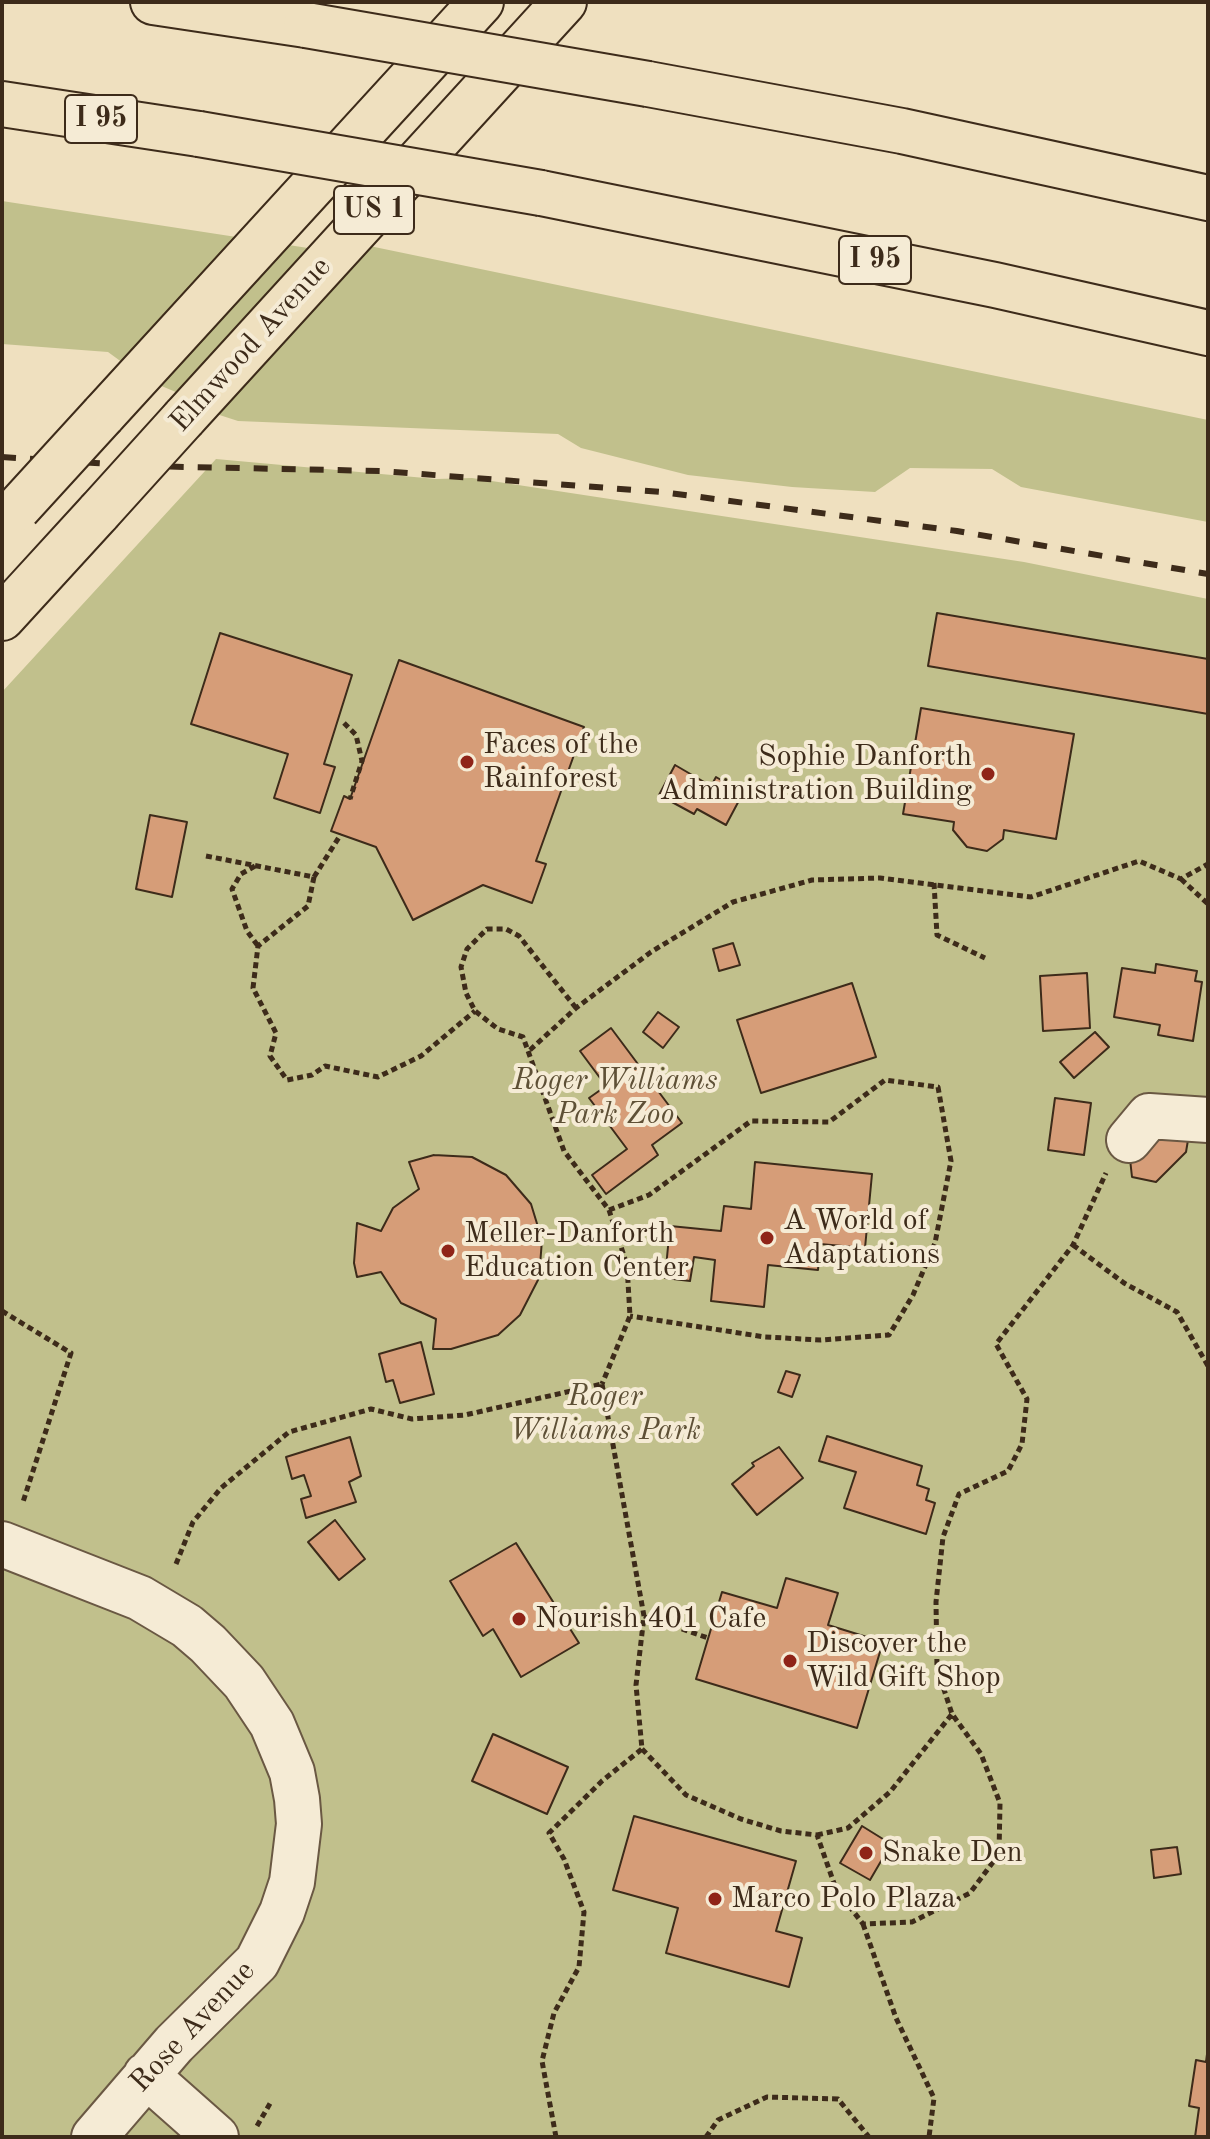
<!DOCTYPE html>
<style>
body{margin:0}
#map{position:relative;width:1210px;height:2139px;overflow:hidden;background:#efe0bf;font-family:"Old Standard TT",serif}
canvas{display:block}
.frame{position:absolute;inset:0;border:4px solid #3d2b1a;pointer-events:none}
</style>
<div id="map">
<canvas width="1210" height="2139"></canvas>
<div class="frame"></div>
</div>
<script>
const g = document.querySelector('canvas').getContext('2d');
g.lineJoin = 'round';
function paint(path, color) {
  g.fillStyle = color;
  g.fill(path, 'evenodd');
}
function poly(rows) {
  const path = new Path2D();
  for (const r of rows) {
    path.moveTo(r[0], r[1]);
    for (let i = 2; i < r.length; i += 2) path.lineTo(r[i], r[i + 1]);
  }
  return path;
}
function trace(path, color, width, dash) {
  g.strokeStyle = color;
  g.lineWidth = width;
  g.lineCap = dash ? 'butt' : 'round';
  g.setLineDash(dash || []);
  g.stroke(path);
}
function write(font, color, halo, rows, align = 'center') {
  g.font = font + ' "Old Standard TT",serif';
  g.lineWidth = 8;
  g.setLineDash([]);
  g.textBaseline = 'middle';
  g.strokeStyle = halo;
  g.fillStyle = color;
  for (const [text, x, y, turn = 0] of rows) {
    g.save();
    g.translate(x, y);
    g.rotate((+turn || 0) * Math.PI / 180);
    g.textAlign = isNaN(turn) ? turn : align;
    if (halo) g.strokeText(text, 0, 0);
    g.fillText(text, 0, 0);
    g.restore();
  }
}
const green = poly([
 [2,201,334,252,360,244,1208,420,1208,522,1021,487,992,469,910,468,875,492,792,487,688,475,581,448,558,434,238,421,201,409,197,401,145,379,108,352,2,344],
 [216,459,436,479,472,478,1024,562,1208,599,1208,2137,2,2137,2,692]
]);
const building = poly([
 [937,613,1208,659,1208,714,928,666,937,613],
 [220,633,352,675,324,764,335,767,320,813,274,798,288,754,191,724,220,633],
 [399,660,584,727,536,861,546,864,532,903,483,885,413,920,376,847,331,831,344,796,350,799,399,660],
 [921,708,1074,734,1056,839,1004,830,1003,839,987,851,967,847,953,830,954,822,903,814,921,708],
 [675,765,711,786,716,777,743,793,726,825,697,809,694,814,659,795,675,765],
 [150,815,187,822,172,897,136,889,150,815],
 [733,943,740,965,719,971,713,949,733,943],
 [1156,964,1197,971,1195,981,1202,982,1193,1041,1158,1035,1160,1025,1114,1017,1122,968,1155,973,1156,964],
 [1087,973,1090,1028,1043,1031,1040,976,1087,973],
 [852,983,876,1057,761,1093,737,1020,852,983],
 [658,1012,679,1027,663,1048,643,1032,658,1012],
 [611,1028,682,1123,652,1145,658,1155,606,1194,592,1175,627,1149,589,1098,606,1086,580,1051,611,1028],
 [1095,1032,1109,1047,1074,1078,1060,1062,1095,1032],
 [1055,1098,1091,1103,1084,1155,1048,1150,1055,1098],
 [1190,1128,1186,1152,1156,1182,1132,1177,1130,1159,1161,1129,1190,1128],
 [434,1155,472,1157,506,1175,531,1204,542,1240,539,1278,520,1315,498,1335,451,1349,433,1349,436,1319,401,1303,381,1272,357,1277,354,1263,357,1223,381,1231,393,1208,419,1189,409,1162,434,1155],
 [755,1162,872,1174,865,1248,820,1244,818,1270,768,1265,764,1307,711,1301,715,1260,694,1257,690,1281,665,1278,670,1226,721,1231,724,1206,751,1209,755,1162],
 [421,1342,434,1394,400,1403,393,1380,386,1382,379,1354,421,1342],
 [786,1371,800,1375,792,1397,778,1392,786,1371],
 [827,1436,922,1466,917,1485,929,1489,926,1500,935,1503,926,1534,844,1508,856,1472,819,1461,827,1436],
 [350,1437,361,1476,349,1482,356,1502,306,1518,301,1499,311,1496,304,1475,292,1479,286,1457,350,1437],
 [779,1447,803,1478,757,1515,732,1484,754,1466,752,1463,779,1447],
 [335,1520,365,1559,339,1580,308,1542,335,1520],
 [516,1543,579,1643,521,1677,493,1629,483,1636,450,1581,516,1543],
 [786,1578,838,1593,828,1625,883,1642,857,1728,696,1679,722,1592,777,1608,786,1578],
 [493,1734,568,1767,547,1814,472,1781,493,1734],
 [634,1816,796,1861,776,1931,802,1938,789,1987,666,1953,678,1908,613,1890,634,1816],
 [862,1826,891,1844,870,1880,840,1863,862,1826],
 [1177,1847,1181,1874,1154,1878,1151,1850,1177,1847],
 [1208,2046,1208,2137,1195,2137,1199,2108,1189,2106,1196,2060,1206,2062,1208,2046]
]);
const path = poly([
 [344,723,356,735,362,761,350,799],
 [206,856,314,877,341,834],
 [255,866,241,874,232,889,247,931,258,946],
 [314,877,308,906,258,946,253,988,276,1033,270,1056,287,1080,312,1075,325,1066,378,1077,421,1056,475,1011],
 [1181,879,1208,904],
 [934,883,937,935,985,958],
 [576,1008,519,936,506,929,487,929,467,949,461,967,466,993,475,1011,498,1029,523,1037,564,1151,609,1210,627,1265,630,1316,602,1384],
 [530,1050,576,1008,651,952,733,902,812,880,880,878,1031,897,1139,861,1181,879,1208,864],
 [609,1210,649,1195,751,1121,829,1122,885,1080,938,1087,951,1161,935,1243,913,1295,889,1335,821,1340,765,1337,630,1316],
 [1073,1245,1124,1283,1177,1312,1208,1366],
 [2,1311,71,1353,23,1502],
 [602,1384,644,1616,636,1685,642,1749],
 [176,1564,193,1522,221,1488,289,1432,371,1409,412,1419,465,1415,602,1384],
 [644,1616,708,1638],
 [642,1749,686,1795,741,1819,781,1831,817,1835,836,1889,863,1924,912,1922,970,1893,999,1854,1000,1803,981,1754,952,1714,937,1668,936,1602,943,1537,959,1494,1008,1471,1022,1444,1027,1399,996,1344,1073,1245,1106,1173],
 [817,1835,848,1828,890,1792,952,1714],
 [863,1924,896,2018,934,2098,929,2137],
 [257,2126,272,2100],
 [556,2137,542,2061,554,2013,579,1967,584,1912,564,1859,549,1833,602,1781,642,1749],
 [706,2137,718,2120,767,2097,838,2099,869,2137]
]);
const minor = poly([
 [1129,1140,1149,1116,1208,1120],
 [2,1544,140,1598,187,1626,208,1644,244,1682,272,1724,292,1772,297,1799,299,1824,292,1882,282,1912,257,1962,174,2044,94,2137],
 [146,2075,216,2137]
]);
const major = poly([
 [103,415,481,2],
 [184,418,564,2],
 [2,618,99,512]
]);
const highway = poly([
 [153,2,306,25],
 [648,84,902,131,1208,198],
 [2,104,199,134],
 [541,193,995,285,1208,333]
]);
const rail = poly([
 [2,457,141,466,380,471,662,492,957,531,1208,574]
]);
const majorBridge = poly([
 [18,508,103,415],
 [99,512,184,418]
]);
const highwayBridge = poly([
 [306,25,648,84],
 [199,134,541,193]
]);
const markers = [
 [467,762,8,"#8f2418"],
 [988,774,8,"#8f2418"],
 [767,1238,8,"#8f2418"],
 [448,1251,8,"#8f2418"],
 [519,1619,8,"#8f2418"],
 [790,1661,8,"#8f2418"],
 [866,1853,8,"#8f2418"],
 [715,1899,8,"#8f2418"]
];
const shields = [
 [101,119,72],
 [374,210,80],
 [875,260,72]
];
const shieldNames = [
 ["I 95",101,119],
 ["US 1",374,210],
 ["I 95",875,260]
];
const streetNames = [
 ["Elmwood Avenue",251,345,-48],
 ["Rose Avenue",193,2027,-47]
];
const poiNames = [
 ["Faces of the",483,745],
 ["Rainforest",483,779],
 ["Sophie Danforth",972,757,"right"],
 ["Administration Building",972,791,"right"],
 ["A World of",783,1221],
 ["Adaptations",783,1255],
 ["Meller-Danforth",464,1234],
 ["Education Center",464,1268],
 ["Nourish 401 Cafe",535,1619],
 ["Discover the",806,1644],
 ["Wild Gift Shop",806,1678],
 ["Snake Den",882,1853],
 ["Marco Polo Plaza",731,1899]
];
const parkNames = [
 ["Roger Williams",615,1081],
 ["Park Zoo",615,1115],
 ["Roger",605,1397],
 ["Williams Park",605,1431]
];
paint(green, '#c1c08c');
paint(building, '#d69d78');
trace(building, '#3d2b1a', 2);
trace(minor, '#6a5843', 48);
trace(major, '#3d2b1a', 48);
trace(highway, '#3d2b1a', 48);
trace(path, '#3d2b1a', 5, [6, 4]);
trace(minor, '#f5ebd5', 44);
trace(major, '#efe0bf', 44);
trace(highway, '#efe0bf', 44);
trace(rail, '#3d2b1a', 6, [14, 14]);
trace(majorBridge, '#3d2b1a', 48, []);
trace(highwayBridge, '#3d2b1a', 48, []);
trace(majorBridge, '#efe0bf', 44);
trace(highwayBridge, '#efe0bf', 44);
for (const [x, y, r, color] of markers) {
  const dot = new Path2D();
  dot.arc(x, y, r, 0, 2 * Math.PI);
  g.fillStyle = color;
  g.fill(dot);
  trace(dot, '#f5ebd5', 3);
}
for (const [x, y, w] of shields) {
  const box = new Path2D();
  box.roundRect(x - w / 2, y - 24, w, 48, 6);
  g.fillStyle = '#f5ebd5';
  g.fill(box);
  trace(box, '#3d2b1a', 2);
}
write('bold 28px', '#3d2b1a', null, shieldNames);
write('30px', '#3d2b1a', '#f5ebd5', streetNames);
write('30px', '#3d2b1a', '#f5ebd5', poiNames, 'left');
write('italic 30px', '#5e5036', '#f5ebd5', parkNames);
</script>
